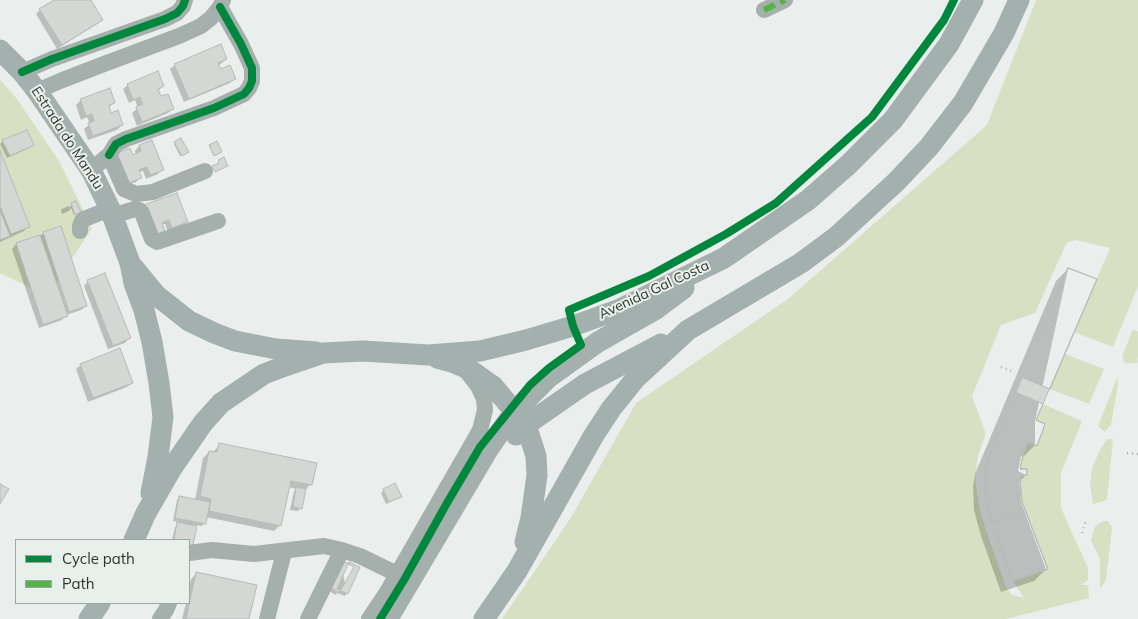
<!DOCTYPE html>
<style>
body{margin:0}
#map{position:relative;width:1138px;height:619px;overflow:hidden;background:#eaeeec;font-family:Mulish,sans-serif}
canvas{display:block}
.legend{position:absolute;left:15px;top:539px;width:175px;height:65px;box-sizing:border-box;background:#e8f0eb;border:1px solid #9fa5a1;margin:0;padding:6px 9px;list-style:none;font-size:15px;color:#313432}
.legend li{display:flex;align-items:center;gap:10px;height:25px}
.legend b{width:25px;border:1px solid #9fa5a1}
</style>
<div id="map">
<canvas width="1138" height="619"></canvas>
<ul class="legend">
<li><b style="height:6px;background:#00873e"></b>Cycle path</li>
<li><b style="height:6px;background:#56b246"></b>Path</li>
</ul>
</div>
<script>
const g = document.querySelector('canvas').getContext('2d');
g.lineJoin = 'round';
function paint(path, color) {
  g.fillStyle = color;
  g.fill(path, 'evenodd');
}
function poly(rows) {
  const path = new Path2D();
  for (const r of rows) {
    path.moveTo(r[0], r[1]);
    for (let i = 2; i < r.length; i += 2) path.lineTo(r[i], r[i + 1]);
  }
  return path;
}
function trace(path, color, width, dash) {
  g.strokeStyle = color;
  g.lineWidth = width;
  g.lineCap = dash ? 'butt' : 'round';
  g.setLineDash(dash || []);
  g.stroke(path);
}
function write(font, color, halo, rows, align = 'center') {
  g.font = font + ' Mulish,sans-serif';
  g.lineWidth = 4;
  g.setLineDash([]);
  g.textBaseline = 'middle';
  g.strokeStyle = halo;
  g.fillStyle = color;
  for (const [text, x, y, turn = 0] of rows) {
    g.save();
    g.translate(x, y);
    g.rotate((+turn || 0) * Math.PI / 180);
    g.textAlign = isNaN(turn) ? turn : align;
    if (halo) g.strokeText(text, 0, 0);
    g.fillText(text, 0, 0);
    g.restore();
  }
}
const green = poly([
 [1036,0,1138,0,1138,286,1113,347,1074,332,1110,248,1076,240,1070,241,1066,244,1035,313,1001,325,972,396,986,434,978,455,975,479,980,511,986,530,1006,587,1012,595,1024,598,1013,581,1047,569,1022,502,1020,476,1027,475,1027,469,1020,469,1023,455,1028,442,1037,445,1045,424,1036,420,1043,404,1082,421,1061,473,1061,508,1088,568,1088,580,1081,585,1088,585,1089,598,1006,619,502,619,570,519,636,403,788,299,987,125],
 [0,80,17,99,59,161,92,228,48,296,0,273],
 [1133,329,1135,331,1138,331,1138,355,1137,363,1125,363,1122,357],
 [1065,354,1104,369,1089,404,1050,389],
 [1117,378,1118,384,1111,425,1105,432,1098,426],
 [1107,439,1113,439,1107,500,1093,504,1090,485,1092,468,1100,450],
 [1103,521,1108,521,1112,528,1106,580,1100,589,1100,559,1091,541,1095,526]
]);
const shadow = poly([
 [57,0,90,0,102,20,97,24,57,49,36,14,40,10],
 [226,59,222,63,218,65,220,70,234,78,230,83,184,102,170,69,175,65],
 [128,85,163,86,158,91,161,98,172,109,168,113,137,126,132,113,138,108,135,100,129,103,123,89],
 [109,90,114,103,109,107,110,114,122,125,117,130,88,140,84,129,90,124,87,117,81,120,76,105,80,101],
 [3,141,32,145,29,148,7,158,0,144],
 [152,141,162,169,158,174,146,179,143,171,138,172,140,177,136,182,124,186,132,156,136,155,135,151,139,146],
 [175,143,186,153,180,156,174,144],
 [0,153,28,226,24,231,0,242],
 [76,203,78,213,74,215,71,208,69,211,62,214,61,210,62,209,68,206,69,207],
 [142,207,187,222,182,227,168,232,165,224,161,225],
 [44,233,86,306,81,310,66,315,62,320,39,328,12,249,16,244,40,236],
 [1068,269,1035,421,1035,445,1023,457,1021,456,1018,471,1026,475,1019,482,1021,502,1046,569,1034,581,1001,592,981,536,974,510,973,486,975,474,1056,281],
 [88,281,129,338,125,343,108,349,84,286],
 [81,365,132,383,127,387,88,402,76,369],
 [220,445,311,484,305,490,301,508,298,511,290,510,294,491,297,489,288,487,280,525,274,531,206,517,204,524,202,526,196,525,191,548,189,551,189,540,172,540,175,527,180,522,173,521,177,500,180,497,195,500,203,458,209,452,213,453,214,451],
 [384,490,400,497,397,499,386,504,381,493],
 [341,565,347,593,345,596,337,593,336,595,327,590],
 [197,573,248,619,182,619,186,603,189,603,189,589,191,579]
]);
const building = poly([
 [54,0,91,0,103,20,62,45,39,9,54,0],
 [221,44,227,59,218,63,221,69,230,65,236,79,189,99,174,64,221,44],
 [158,71,164,86,158,89,161,96,168,94,174,109,142,122,136,107,143,104,140,97,133,100,127,84,158,71],
 [110,88,115,103,109,105,111,113,118,110,123,125,93,136,88,123,94,121,92,114,86,116,80,99,110,88],
 [27,130,34,145,10,156,2,140,27,130],
 [181,138,189,152,182,156,174,142,181,138],
 [152,140,164,170,150,175,147,167,139,170,142,178,129,183,117,153,130,148,133,155,141,151,139,145,152,140],
 [217,141,222,152,214,156,209,145,217,141],
 [0,150,30,227,11,234,0,206,0,150],
 [224,157,228,166,215,172,212,166,219,163,218,160,224,157],
 [177,193,188,222,172,228,169,220,162,223,165,231,153,236,141,206,177,193],
 [76,201,81,212,75,215,71,203,76,201],
 [0,210,10,236,0,240,0,210],
 [61,226,87,306,69,312,43,232,61,226],
 [40,235,68,316,43,325,16,243,40,235],
 [1068,268,1097,279,1036,420,1045,424,1037,446,1028,442,1023,455,1020,469,1027,469,1027,475,1020,476,1022,502,1048,569,1013,581,992,523,986,497,985,473,987,461,1068,268],
 [1068,268,1097,279,1050,389,1021,377,1068,268],
 [105,273,131,338,113,346,87,280,105,273],
 [120,348,133,383,93,398,80,364,120,348],
 [1015,392,1043,404,1036,420,1045,424,1037,446,1028,442,1023,455,1020,469,1027,469,1027,475,1020,476,1020,490,1022,502,1026,512,992,523,986,497,985,473,987,461,1015,392],
 [219,443,317,463,312,485,291,481,281,526,209,511,211,499,200,496,209,451,217,452,219,443],
 [395,483,402,497,389,502,383,489,395,483],
 [0,484,9,489,0,504,0,484],
 [296,487,306,489,302,509,293,507,296,487],
 [179,496,210,502,206,524,175,518,179,496],
 [1026,512,1048,569,1013,581,992,523,1026,512],
 [177,522,197,526,192,549,189,548,189,540,174,540,177,522],
 [343,561,354,567,339,593,329,586,343,561],
 [349,562,360,567,348,594,337,589,349,562],
 [196,572,257,585,249,619,186,619,196,572]
]);
const path = poly([
 [1001,367,1011,371],
 [1127,453,1138,454],
 [1082,533,1086,520]
]);
const minor = poly([
 [764,10,785,0],
 [22,72,52,59,165,19,177,13,183,6,185,0],
 [37,91,60,81,104,64,179,36,201,26,211,18,220,7,223,0],
 [109,155,116,144,126,139,214,108,244,94,249,88,252,81,252,68,241,44,220,7],
 [91,170,109,155,124,189,136,194,153,192,205,171],
 [112,216,135,209,139,210,142,213,152,239,157,242,218,221],
 [80,231,80,226,82,221,84,219,110,209],
 [189,553,212,550,254,554,324,546,342,550,360,556,397,574],
 [160,619,166,610,169,603],
 [267,619,284,552],
 [308,619,342,550],
 [369,619,387,592,480,430,485,410,484,399,478,386,467,372]
]);
const major = poly([
 [0,50,22,72,37,91,91,170,110,209,130,263,134,283,144,310,152,342,159,383,163,417,158,457,151,493],
 [133,267,156,295,189,321,214,333,235,341,276,349,316,352],
 [437,358,452,362,469,369,493,386,526,425,536,456,537,475,531,518,525,542],
 [516,435,526,425,585,384,661,344],
 [134,540,146,513,172,468,203,423,221,403,264,374,285,366,323,353,363,351,428,355,480,351,526,340,573,326,620,309,724,258,808,200,848,165,893,120,949,44,973,0],
 [89,619,100,603],
 [387,619,393,610,489,448,515,411,548,378,598,342,656,309,684,288],
 [484,619,517,571,594,435,611,409,636,378,688,330,801,263,836,237,896,182,929,147,963,103,1004,33,1019,0]
]);
const quiet = poly([
 [764,10,785,0]
]);
const cycleway = poly([
 [22,72,52,59,165,19,177,13,183,6,185,0],
 [109,155,116,144,126,139,214,108,244,94,249,88,252,81,252,68,241,44,220,7],
 [380,619,404,580,447,503,480,447,530,385,549,368,581,345,573,326,569,310,649,276,726,234,776,203,872,117,944,20,954,0]
]);
const streetNames = [
 ["Estrada do Mandu",67,138,57],
 ["Avenida Gal Costa",654,290,-25]
];
paint(green, '#d7e0c2');
paint(shadow, '#0003');
paint(building, '#d5d7d5');
trace(building, '#b7bab8', 1);
trace(path, '#a5adab', 2.5, [1, 4]);
trace(minor, '#a5afac', 16);
trace(major, '#a4b0ad', 21);
trace(quiet, '#56b246', 6, [12, 6]);
trace(cycleway, '#00873e', 8);
write('14px', '#313432', '#e8f0eb', streetNames);
</script>
